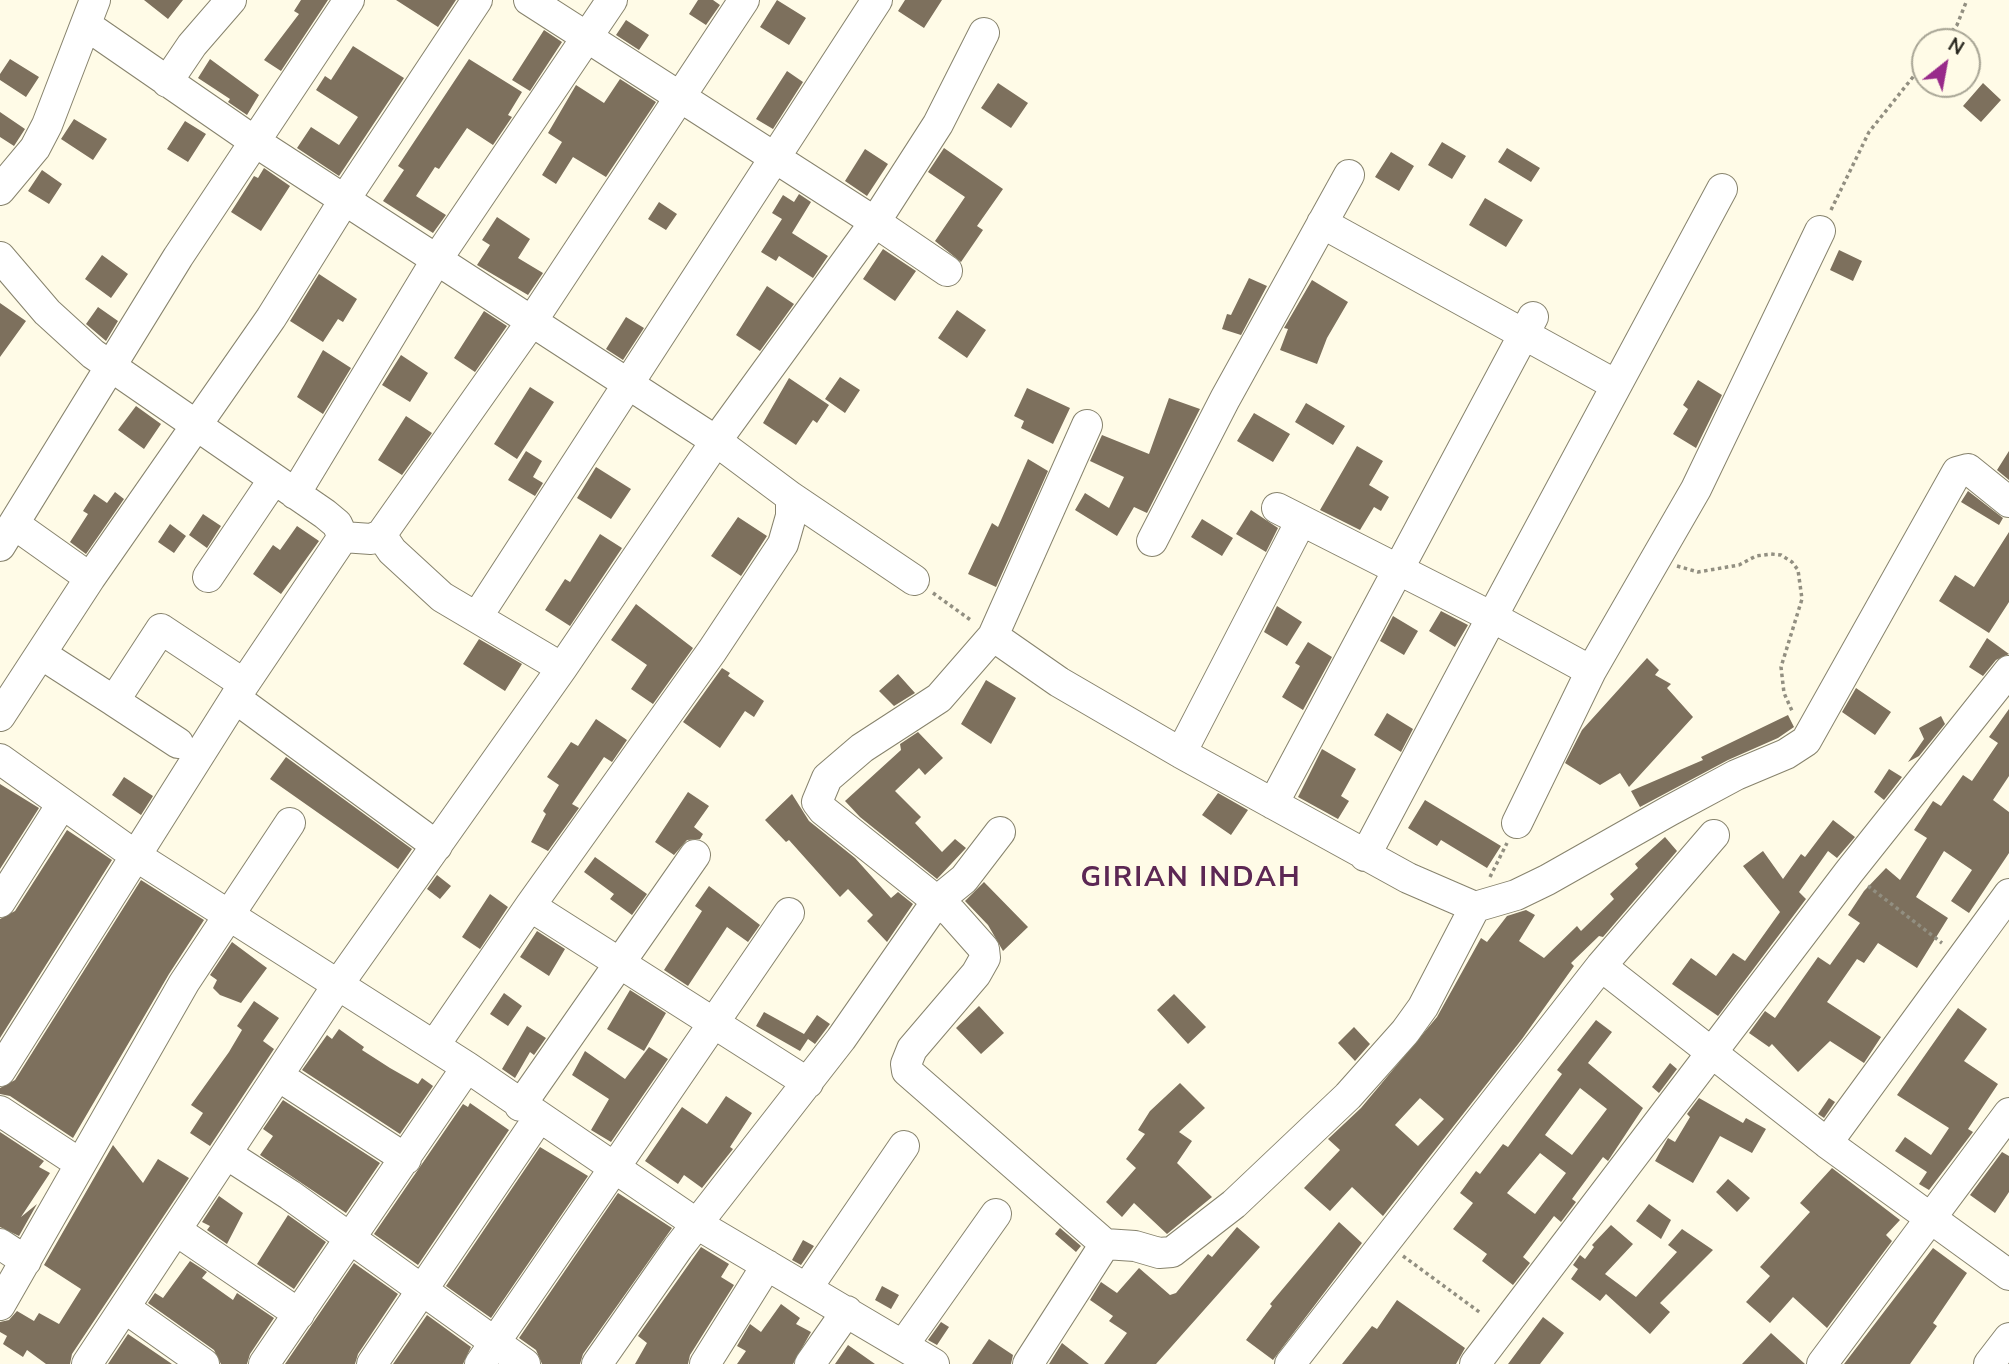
<!DOCTYPE html>
<style>
body{margin:0}
#map{position:relative;width:2009px;height:1364px;overflow:hidden;background:#fffbe7;font-family:"Nunito Sans",sans-serif}
canvas{display:block}
.north{position:absolute;left:1911px;top:28px;width:70px;height:70px;box-sizing:border-box;background:#fffbe7;border:2px solid #a8a595;border-radius:50%;rotate:31deg;font-size:19px;font-weight:700;line-height:28px;text-align:center;color:#25231b}
.north::after{content:'';display:block;margin:auto;width:24px;height:32px;background:#982a8a;clip-path:polygon(50% 0,100% 100%,50% 72%,0 100%)}
</style>
<div id="map">
<canvas width="2009" height="1364"></canvas>
<div class="north">N</div>
</div>
<script>
const g = document.querySelector('canvas').getContext('2d');
g.lineJoin = 'round';
function paint(path, color) {
  g.fillStyle = color;
  g.fill(path, 'evenodd');
}
function poly(rows) {
  const path = new Path2D();
  for (const r of rows) {
    path.moveTo(r[0], r[1]);
    for (let i = 2; i < r.length; i += 2) path.lineTo(r[i], r[i + 1]);
  }
  return path;
}
function trace(path, color, width, dash) {
  g.strokeStyle = color;
  g.lineWidth = width;
  g.lineCap = dash ? 'butt' : 'round';
  g.setLineDash(dash || []);
  g.stroke(path);
}
function write(font, color, halo, rows, align = 'center') {
  g.font = font + ' "Nunito Sans",sans-serif';
  g.lineWidth = 5;
  g.setLineDash([]);
  g.textBaseline = 'middle';
  g.strokeStyle = halo;
  g.fillStyle = color;
  for (const [text, x, y, turn = 0] of rows) {
    g.save();
    g.translate(x, y);
    g.rotate((+turn || 0) * Math.PI / 180);
    g.textAlign = isNaN(turn) ? turn : align;
    if (halo) g.strokeText(text, 0, 0);
    g.fillText(text, 0, 0);
    g.restore();
  }
}
const building = poly([
 [144,0,183,0,168,19],
 [301,0,328,0,281,71,264,60,299,14,294,11],
 [396,0,456,0,438,27],
 [698,0,713,0,720,5,706,25,689,14],
 [777,0,806,18,789,45,760,27],
 [905,0,942,0,924,28,898,11],
 [626,20,649,35,639,50,616,35],
 [544,30,562,42,530,91,512,80],
 [353,46,404,78,339,176,297,148,311,127,339,145,358,117,316,90,325,76,331,80],
 [10,59,39,77,26,97,0,80,0,74],
 [210,59,259,95,247,115,228,102,230,99,198,78],
 [469,59,522,92,508,115,512,117,493,145,467,128,439,169,435,167,416,196,446,215,433,233,383,201,404,170,398,166],
 [787,71,803,82,773,129,756,119],
 [620,79,656,102,606,177,573,157,556,184,542,175,562,142,548,133,576,85,604,103],
 [998,83,1028,103,1011,128,981,108],
 [1983,83,2001,100,1981,122,1963,106],
 [0,112,25,129,14,146,0,137],
 [74,119,107,139,93,160,61,139],
 [185,121,206,134,188,162,167,149],
 [1442,142,1466,156,1452,179,1428,165],
 [944,148,1003,189,977,226,983,230,961,262,935,241,965,197,928,172],
 [1507,148,1540,168,1531,182,1498,162],
 [865,149,888,164,867,196,845,181],
 [1391,152,1414,166,1399,191,1375,177],
 [264,168,290,186,261,231,231,212,254,176,258,178],
 [42,170,62,184,49,204,28,191],
 [799,194,811,202,792,233,828,256,813,278,779,256,776,261,761,252,782,219,772,213,783,195,794,202],
 [1485,198,1523,220,1506,247,1469,225],
 [659,202,677,214,666,230,648,219],
 [497,217,530,239,518,258,543,273,528,295,477,265,490,245,482,240],
 [883,249,916,271,895,301,863,279],
 [1839,250,1862,261,1853,281,1830,270],
 [102,255,128,274,111,298,85,279],
 [319,274,357,299,343,322,338,319,323,342,290,321],
 [1249,278,1267,286,1241,335,1222,329,1227,314,1231,315],
 [1312,280,1348,302,1327,338,1317,364,1280,350,1288,329,1284,328],
 [767,286,794,304,760,351,736,335],
 [0,303,26,321,0,357],
 [98,307,118,321,106,341,86,324],
 [957,310,986,330,967,358,938,338],
 [484,311,507,326,475,372,454,358],
 [626,317,644,328,623,360,606,349],
 [323,350,351,368,323,414,297,397],
 [401,355,428,373,410,402,382,385],
 [840,377,860,390,845,413,825,399],
 [789,378,829,405,817,423,813,420,796,445,763,423],
 [1698,380,1722,395,1696,448,1673,434,1688,409,1683,405],
 [530,387,554,402,517,459,494,444],
 [1027,388,1070,408,1053,444,1021,428,1024,421,1014,416],
 [1169,398,1200,409,1147,513,1134,507,1117,536,1075,510,1085,493,1109,508,1124,477,1090,461,1102,435,1149,454],
 [1306,403,1345,426,1333,445,1295,422],
 [136,406,161,424,144,449,118,430],
 [1254,413,1290,434,1273,462,1237,441],
 [406,416,432,433,402,475,378,460],
 [1357,446,1383,461,1369,485,1389,497,1381,511,1374,507,1360,530,1320,510],
 [526,451,542,461,533,477,543,483,535,496,508,480],
 [2009,451,2009,480,1997,470],
 [1028,459,1048,471,996,587,968,574,992,523,998,527],
 [596,467,631,489,611,519,577,498],
 [1968,491,2003,518,1999,525,1961,502],
 [115,492,124,499,86,554,70,542,88,514,83,511,94,494,107,503],
 [1251,510,1278,528,1266,552,1236,534],
 [203,514,221,526,207,548,189,535],
 [738,517,767,536,741,576,711,556],
 [1202,519,1233,538,1222,556,1191,537],
 [170,524,186,536,174,553,158,542],
 [297,526,319,541,281,594,253,574,273,545,280,550],
 [2009,532,2009,602,1989,633,1939,601,1955,575,1974,587],
 [600,534,622,548,570,626,545,610,565,579,570,582],
 [636,604,693,648,653,704,631,689,647,665,611,640],
 [1277,606,1302,622,1287,646,1264,632],
 [1441,611,1468,625,1455,647,1429,631],
 [1393,616,1418,631,1404,655,1380,641],
 [1987,638,2009,654,1996,660,1983,676,1969,667],
 [479,639,522,664,505,691,463,664],
 [1308,642,1332,657,1303,710,1282,697,1300,666,1295,663],
 [1647,658,1659,670,1655,675,1671,684,1667,688,1693,717,1629,787,1620,773,1600,785,1565,763,1582,730],
 [722,668,730,673,728,676,764,701,754,717,745,711,720,748,683,722],
 [898,674,915,693,894,706,879,691],
 [986,680,1016,698,991,744,961,724],
 [1856,688,1891,712,1875,735,1842,712],
 [2009,709,2009,776,1993,800,2009,812,2009,853,1969,913,1951,901,1972,870,1944,851,1916,897,1948,918,1917,968,1878,943,1864,963,1857,959,1827,1002,1881,1037,1864,1063,1830,1041,1798,1072,1772,1044,1769,1047,1749,1033,1765,1011,1775,1018,1818,957,1830,965,1860,923,1848,915,1864,891,1886,868,1900,880,1927,838,1914,830,1933,801,1941,806,1963,775,1972,781,1998,743,1989,737],
 [1387,713,1413,729,1401,752,1374,735],
 [1788,715,1794,727,1778,738,1728,760,1640,807,1631,791,1703,760,1701,757],
 [1941,716,1945,724,1919,756,1908,762,1924,739,1919,728],
 [596,719,627,740,612,762,604,757,572,804,579,808,548,851,531,842,546,814,543,811,559,785,547,777,571,742,578,746],
 [918,732,943,758,925,775,919,768,895,791,921,817,915,823,942,852,955,839,966,848,937,879,860,817,845,801,901,750,900,744],
 [1322,749,1356,769,1341,796,1349,801,1338,819,1298,797],
 [286,757,412,849,398,869,270,779],
 [1889,769,1902,777,1884,800,1874,792],
 [124,777,153,796,141,815,112,795],
 [0,784,39,808,0,869],
 [688,792,709,806,694,827,703,834,700,839,687,840,674,855,655,842],
 [1218,793,1248,810,1231,835,1202,815],
 [792,794,809,821,855,858,891,898,898,892,913,904,887,942,867,921,873,915,848,889,840,897,789,840,786,842,765,820],
 [1425,800,1501,846,1487,868,1441,840,1437,846,1408,828],
 [1833,820,1855,837,1837,858,1828,851,1799,892,1806,899,1718,1016,1672,984,1691,958,1716,976,1733,953,1745,961,1780,912,1743,866,1763,851,1783,879,1801,854,1805,857],
 [67,830,112,860,0,1038,0,919,15,911],
 [1665,837,1677,851,1603,937,1599,936,1571,963,1574,966,1522,1039,1383,1216,1352,1187,1330,1211,1304,1188,1340,1150,1328,1139,1361,1108,1437,1017,1481,938,1487,942,1507,916,1526,910,1535,915,1519,941,1544,958,1577,926,1581,931,1614,899,1610,894,1638,868,1635,864],
 [1420,1098,1444,1119,1418,1146,1395,1125],
 [595,857,647,894,632,915,610,899,614,894,584,872],
 [437,875,451,886,440,899,427,889],
 [141,880,204,920,169,974,73,1138,10,1096,0,1094,0,1088,15,1080],
 [984,882,1028,927,1003,951,988,925,965,901],
 [709,886,760,925,748,942,727,927,688,986,664,970,702,911,695,906],
 [490,894,508,907,480,949,462,937],
 [537,931,565,949,549,976,520,957],
 [232,942,267,968,241,1003,220,995,213,988,217,980,210,975],
 [630,990,666,1013,644,1051,607,1029],
 [504,993,522,1006,508,1026,490,1014],
 [1174,994,1206,1027,1188,1044,1157,1010],
 [254,1001,279,1018,263,1041,274,1049,210,1146,190,1133,203,1113,191,1105,229,1052,242,1030,237,1026],
 [979,1006,1004,1033,981,1054,956,1028],
 [1958,1008,1987,1029,1964,1061,1998,1084,1968,1129,1973,1132,1929,1190,1919,1184,1927,1172,1895,1151,1905,1137,1931,1155,1949,1128,1897,1095],
 [764,1012,804,1034,817,1015,830,1024,815,1044,808,1039,800,1051,756,1026],
 [1596,1020,1612,1032,1588,1063,1643,1108,1608,1161,1603,1157,1572,1199,1576,1202,1561,1222,1554,1216,1523,1257,1530,1263,1513,1285,1482,1261,1487,1254,1453,1229,1473,1203,1460,1193,1476,1171,1480,1174,1503,1144,1508,1147,1562,1074,1557,1070],
 [1580,1088,1607,1109,1572,1155,1545,1135],
 [1540,1153,1566,1173,1535,1214,1507,1193],
 [527,1026,546,1038,534,1055,530,1052,515,1078,502,1069],
 [1354,1027,1370,1044,1355,1061,1338,1043],
 [339,1029,364,1047,362,1050,390,1068,418,1084,422,1078,433,1086,400,1134,302,1070,327,1035,332,1039],
 [649,1047,668,1059,611,1142,591,1130,609,1099,572,1075,585,1051,625,1079],
 [1670,1063,1677,1069,1659,1093,1652,1087],
 [1180,1083,1205,1108,1179,1132,1192,1141,1177,1163,1212,1197,1167,1234,1134,1203,1122,1217,1106,1202,1136,1168,1126,1159,1145,1134,1138,1130,1150,1111],
 [726,1096,752,1113,730,1147,733,1149,702,1188,684,1175,678,1184,645,1161,682,1107,707,1124],
 [1699,1098,1743,1123,1746,1118,1766,1129,1752,1153,1720,1136,1693,1183,1655,1161,1668,1138,1675,1142,1690,1117,1687,1114],
 [1829,1098,1835,1102,1824,1118,1818,1114],
 [283,1100,380,1163,346,1213,260,1155,273,1136,263,1129],
 [470,1103,509,1130,418,1265,374,1234,463,1104,468,1107],
 [0,1132,44,1161,39,1167,50,1173,21,1217,37,1204,19,1236,0,1227],
 [113,1145,143,1183,158,1159,189,1178,72,1354,70,1364,46,1364,27,1350,23,1357,3,1344,7,1336,0,1332,0,1322,9,1320,17,1311,34,1321,39,1313,59,1324,81,1289,44,1265],
 [540,1147,588,1176,491,1318,446,1286],
 [2002,1152,2009,1156,2009,1192,1995,1213,1970,1195],
 [1832,1168,1900,1220,1886,1235,1892,1241,1827,1328,1793,1297,1770,1323,1746,1302,1770,1276,1760,1267,1810,1212,1800,1203],
 [1728,1179,1750,1198,1737,1212,1716,1192],
 [618,1193,672,1228,583,1354,580,1364,542,1364,536,1350,519,1338],
 [219,1196,243,1213,227,1244,207,1230,210,1226,202,1222],
 [1649,1204,1671,1220,1661,1239,1636,1221],
 [288,1215,326,1242,294,1289,257,1264],
 [1339,1222,1362,1243,1273,1360,1246,1340,1272,1306,1270,1304],
 [1611,1225,1633,1244,1605,1274,1636,1297,1677,1252,1668,1245,1682,1229,1713,1250,1660,1303,1670,1312,1650,1334,1606,1294,1600,1301,1571,1279,1578,1269,1573,1265,1580,1255,1585,1259,1594,1247,1592,1245],
 [1237,1227,1260,1247,1156,1364,1104,1364,1127,1333,1109,1321,1113,1316,1090,1300,1101,1282,1117,1293,1139,1268,1170,1295,1176,1293,1208,1254,1212,1257],
 [1060,1228,1081,1246,1076,1252,1055,1234],
 [803,1240,814,1246,801,1265,792,1260],
 [701,1247,729,1264,721,1277,734,1285,690,1355,688,1364,635,1364,647,1343,638,1336],
 [1933,1248,1967,1273,1933,1323,1937,1326,1910,1364,1844,1364],
 [190,1261,207,1272,202,1278,233,1300,237,1293,274,1318,250,1354,247,1364,221,1364,214,1350,148,1303,155,1293,163,1298],
 [354,1263,398,1294,358,1354,355,1364,285,1364],
 [882,1286,899,1295,891,1309,875,1300],
 [1397,1300,1465,1348,1456,1364,1342,1364,1372,1326,1377,1329],
 [781,1304,800,1318,796,1324,811,1332,793,1364,737,1364,746,1351,737,1346,750,1324,761,1332],
 [427,1315,471,1347,463,1364,393,1364],
 [1543,1317,1564,1333,1540,1364,1508,1364],
 [941,1322,949,1327,937,1345,928,1340],
 [1771,1333,1805,1364,1742,1364],
 [128,1334,172,1364,108,1364],
 [989,1339,1013,1355,1011,1364,972,1364],
 [1062,1343,1089,1364,1049,1364],
 [848,1345,875,1364,835,1364]
]);
const path = poly([
 [1943,42,1957,25,1967,0],
 [1831,210,1869,132,1925,62],
 [1677,566,1698,572,1739,565,1756,556,1771,554,1781,555,1792,562,1798,570,1802,599,1781,667,1784,693,1793,713],
 [933,593,972,621],
 [1490,877,1507,843],
 [1868,886,1942,943],
 [1403,1256,1482,1314]
]);
const minor = poly([
 [86,25,254,141,716,441,791,497,914,580],
 [167,82,192,45,231,0],
 [0,190,35,148,47,125,95,0],
 [1322,223,1616,385],
 [0,257,47,312,93,354,325,514,337,524,343,537,371,539,381,535,392,551,442,597,562,668,716,441,875,222,529,0],
 [947,271,875,222,938,124,984,33],
 [295,494,437,259,612,0],
 [1277,508,1492,617,1365,856],
 [14,524,90,578],
 [381,535,532,321,744,0],
 [1152,541,1225,399,1349,175],
 [0,546,178,257,349,0],
 [208,577,274,479],
 [477,617,877,0],
 [993,636,1059,682,1181,753,1408,878,1475,907,1516,895,1547,880,1669,811,1736,775,1786,754,1806,741,1957,472,1968,469,2009,502],
 [41,654,114,701,161,629,244,684],
 [1591,671,1492,617,1722,189],
 [235,698,437,846],
 [114,701,178,743],
 [0,716,90,578,271,318,345,199,477,0],
 [1181,753,1301,521],
 [0,759,136,856,467,1067,697,1224,934,1364],
 [1273,804,1533,317],
 [1517,823,1591,671,1696,489,1820,231],
 [0,902,62,804],
 [530,906,808,1083],
 [1601,966,1827,1143,2009,1275],
 [434,1046,530,906,712,651,783,544,791,516,791,497],
 [0,1071,244,684,343,537],
 [280,1077,406,1159],
 [520,1106,695,855],
 [0,1111,79,1163],
 [1827,1143,2009,894],
 [228,1155,290,1195,525,1364],
 [177,1231,299,1314],
 [0,1244,26,1261],
 [1105,1244,1135,1246,1159,1253,1172,1252,1234,1204,1348,1096,1405,1032,1423,1007,1475,907],
 [807,1288,904,1146],
 [0,1305,184,983,290,823],
 [125,1308,204,1364],
 [904,1344,996,1214],
 [87,1364,337,986,562,668],
 [264,1364,467,1067],
 [372,1364,538,1119],
 [480,1364,789,913],
 [597,1364,678,1248,841,1039,937,901,964,879,1000,832],
 [705,1364,767,1265],
 [810,1364,847,1311],
 [1028,1364,1105,1244,907,1071,906,1064,912,1049,976,974,985,958,984,949,952,913,823,810,817,802,827,778,862,748,939,698,993,636,1087,425],
 [1290,1364,1601,966,1714,835],
 [1475,1364,1849,872,2009,671],
 [1822,1364,2009,1113],
 [1989,1364,2009,1338]
]);
const districtNames = [
 ["GIRIAN INDAH",1191,879]
];
paint(building, '#7d705d');
trace(minor, '#87836d', 32);
trace(path, '#928f81', 3.5, [3.5, 3.5]);
trace(minor, '#fff', 30);
g.letterSpacing = '2px';
write('bold 28px', '#5c2754', '#fffbe7', districtNames);
g.letterSpacing = '0px';
</script>
